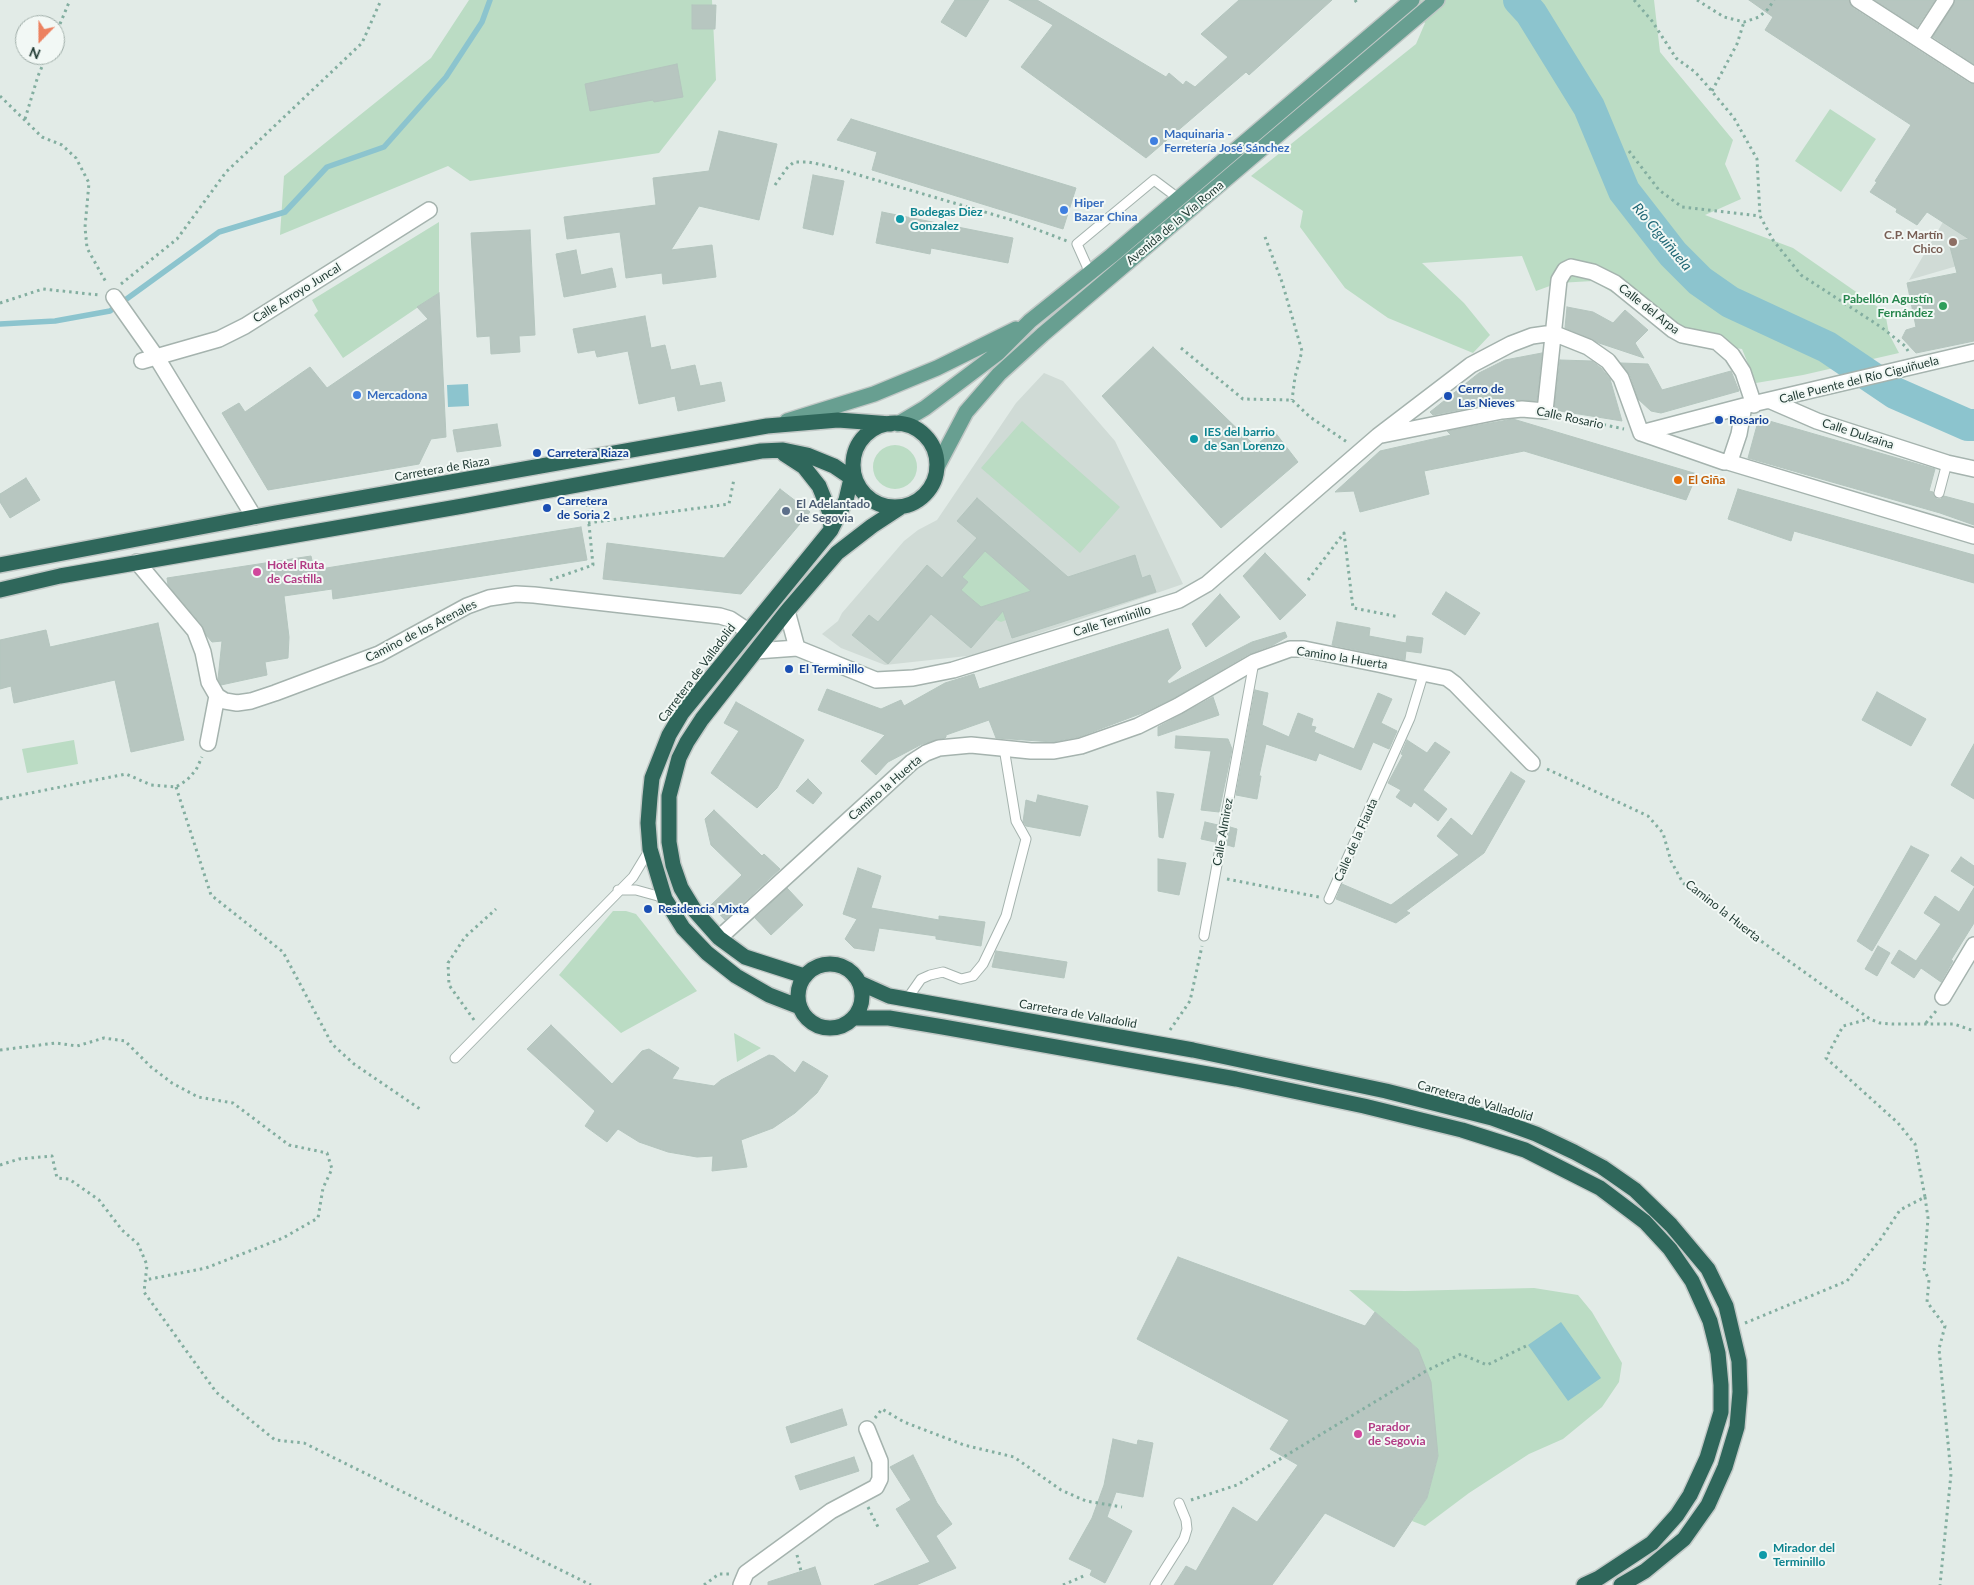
<!DOCTYPE html>
<meta charset="utf-8">
<style>
body{margin:0}
#map{position:relative;width:1974px;height:1585px;overflow:hidden;background:#e2ebe7;font-family:Lato,sans-serif}
canvas{display:block}
.north{position:absolute;left:15px;top:15px;width:50px;height:50px;box-sizing:border-box;background:#f2f8f5;border:1px solid #9fada8;border-radius:50%;rotate:202deg;font-size:14px;font-weight:700;line-height:20px;text-align:center;color:#223c35}
.north::after{content:'';display:block;margin:auto;width:18px;height:22px;background:#ec815f;clip-path:polygon(50% 0,100% 100%,50% 72%,0 100%)}
</style>
<div id="map">
<canvas width="1974" height="1585"></canvas>
<div class="north">N</div>
</div>
<script>
const g = document.querySelector('canvas').getContext('2d');
g.lineJoin = 'round';
function paint(path, color) {
  g.fillStyle = color;
  g.fill(path, 'evenodd');
}
function poly(rows) {
  const path = new Path2D();
  for (const r of rows) {
    if (r.length === 3) {
      path.moveTo(r[0] + r[2], r[1]);
      path.arc(r[0], r[1], r[2], 0, 2 * Math.PI);
      continue;
    }
    path.moveTo(r[0], r[1]);
    for (let i = 2; i < r.length; i += 2) path.lineTo(r[i], r[i + 1]);
  }
  return path;
}
function trace(path, color, width, dash) {
  g.strokeStyle = color;
  g.lineWidth = width;
  g.lineCap = dash ? 'butt' : 'round';
  g.setLineDash(dash || []);
  g.stroke(path);
}
function write(font, color, halo, rows, align = 'center') {
  g.font = font + ' Lato,sans-serif';
  g.lineWidth = 4;
  g.setLineDash([]);
  g.textBaseline = 'middle';
  g.strokeStyle = halo;
  g.fillStyle = color;
  for (const [text, x, y, turn = 0] of rows) {
    g.save();
    g.translate(x, y);
    g.rotate((+turn || 0) * Math.PI / 180);
    g.textAlign = isNaN(turn) ? turn : align;
    if (halo) g.strokeText(text, 0, 0);
    g.fillText(text, 0, 0);
    g.restore();
  }
}
const built = poly([
 [1974,174,1974,261,1909,280,1943,222],
 [1044,373,1063,381,1115,441,1183,584,976,655,885,665,841,648,822,634,838,621,842,613,904,541,918,530,937,520,1016,403]
]);
const green = poly([
 [469,0,712,0,716,80,659,153,470,181,448,166,280,235,284,176,431,58],
 [1402,0,1654,0,1660,52,1733,140,1725,164,1741,199,1705,215,1793,248,1885,312,1889,334,1899,353,1803,375,1756,383,1742,349,1715,345,1671,327,1593,281,1558,283,1536,291,1522,256,1422,263,1464,303,1490,335,1473,353,1388,318,1345,288,1300,227,1303,211,1251,176,1416,44,1425,23],
 [1830,109,1876,139,1841,192,1795,161],
 [439,222,439,293,343,358,314,315,318,311,312,300],
 [1022,421,1120,507,1080,553,981,468],
 [895,467,22],
 [985,551,1031,591,1000,601,1006,620,1001,622,996,620,961,590,962,577],
 [74,740,78,764,27,773,22,749],
 [613,911,626,911,636,914,697,991,621,1033,559,975],
 [734,1033,761,1048,737,1062],
 [1534,1288,1578,1295,1592,1312,1622,1363,1619,1382,1602,1407,1563,1439,1529,1454,1469,1493,1425,1526,1412,1521,1427,1498,1438,1456,1418,1349,1349,1290,1405,1291]
]);
const water = poly([
 [468,384,469,406,448,407,447,385],
 [1561,1322,1601,1378,1568,1401,1528,1345]
]);
const stream = poly([
 [0,324,55,321,110,311,219,232,285,212,327,167,384,147,446,77,482,22,490,0]
]);
const river = poly([
 [1519,0,1531,13,1589,107,1624,191,1673,254,1700,281,1730,302,1827,347,1895,393,1968,425,1974,425]
]);
const building = poly([
 [955,0,989,0,966,37,941,22,955,0],
 [1009,0,1037,0,1166,77,1169,73,1183,85,1186,81,1195,87,1228,57,1201,34,1239,0,1332,0,1249,75,1246,72,1146,158,1021,67,1053,25,1009,0],
 [1749,0,1849,0,1853,8,1969,83,1974,84,1974,341,1916,353,1902,338,1906,330,1916,327,1907,283,1957,273,1949,243,1969,239,1927,212,1917,225,1896,212,1897,209,1870,192,1877,182,1875,181,1911,125,1765,30,1773,17,1749,0],
 [1875,0,1935,0,1917,27,1875,0],
 [1955,0,1974,0,1974,64,1933,37,1955,0],
 [692,5,716,5,715,29,692,29,692,5],
 [677,64,683,97,654,102,653,100,590,111,585,84,677,64],
 [851,119,1076,188,1063,229,872,170,877,152,837,140,851,119],
 [719,131,777,144,759,220,699,206,671,250,712,245,716,277,663,284,662,273,626,278,620,232,567,239,564,217,656,205,653,178,709,171,719,131],
 [813,175,844,181,833,235,803,228,813,175],
 [882,212,1013,238,1008,263,931,248,930,254,876,243,882,212],
 [530,230,535,335,519,336,520,352,491,354,490,336,477,337,471,233,530,230],
 [576,250,581,275,612,268,616,287,564,297,556,254,576,250],
 [439,293,446,437,431,439,419,464,268,490,222,413,239,403,245,412,310,367,327,388,428,319,417,307,439,293],
 [1567,307,1593,312,1613,323,1625,310,1648,330,1635,343,1644,358,1599,343,1565,328,1567,307],
 [645,316,651,348,665,345,671,370,695,365,700,386,721,382,725,401,678,411,675,396,639,404,628,351,597,357,595,350,578,353,573,329,645,316],
 [1153,347,1255,446,1274,431,1298,462,1221,528,1102,396,1153,347],
 [1542,353,1537,401,1521,400,1500,402,1433,415,1430,412,1479,373,1505,360,1542,353],
 [1560,360,1592,361,1601,368,1610,379,1622,421,1554,410,1560,360],
 [1621,363,1648,364,1662,390,1731,371,1739,391,1661,413,1651,411,1638,399,1630,375,1621,363],
 [1759,418,1935,469,1929,491,1933,492,1937,499,1941,499,1944,496,1974,504,1974,525,1940,513,1748,458,1759,418],
 [1513,419,1697,474,1686,500,1524,451,1424,471,1429,494,1360,512,1354,491,1335,492,1380,451,1451,435,1447,431,1513,419],
 [497,424,501,446,457,452,453,430,497,424],
 [26,478,40,500,10,518,0,502,0,494,26,478],
 [780,489,810,512,741,594,603,579,607,543,724,558,780,489],
 [1738,489,1974,555,1974,583,1794,531,1791,541,1728,519,1738,489],
 [977,498,1068,577,1135,555,1142,578,1150,575,1156,592,1012,638,1003,611,971,648,931,614,888,664,852,635,869,615,878,622,927,565,942,578,977,538,957,521,977,498],
 [985,551,1031,591,981,607,961,590,968,582,962,577,985,551],
 [581,527,587,560,333,599,332,589,284,596,289,637,288,658,265,662,267,675,221,685,218,679,222,641,212,642,206,635,202,625,168,585,167,578,311,556,314,570,581,527],
 [1265,553,1306,595,1280,620,1243,576,1265,553],
 [1446,592,1480,613,1465,635,1432,614,1446,592],
 [1220,594,1240,617,1206,647,1192,624,1220,594],
 [1337,622,1370,628,1369,636,1406,643,1407,636,1423,638,1421,653,1406,651,1405,660,1332,645,1337,622],
 [158,623,184,740,131,752,115,680,14,703,11,686,0,689,0,640,46,630,50,647,158,623],
 [1168,629,1181,668,1167,681,1169,684,1252,642,1285,632,1287,637,1273,645,1249,654,1174,698,1145,712,1079,737,1053,742,996,738,989,720,946,735,946,737,945,738,922,744,888,762,876,775,861,761,885,735,818,710,827,689,881,709,901,700,904,706,945,683,974,674,979,689,1168,629],
 [1255,690,1268,693,1262,725,1289,737,1298,713,1313,719,1311,726,1316,727,1314,732,1354,749,1378,693,1392,699,1381,723,1397,731,1389,749,1373,742,1361,770,1319,753,1316,761,1266,744,1259,776,1261,776,1257,799,1236,795,1255,690],
 [1877,692,1926,719,1911,746,1862,720,1877,692],
 [1213,697,1219,715,1158,736,1158,727,1213,697],
 [736,702,804,740,777,788,757,808,711,773,739,731,724,723,736,702],
 [1176,736,1228,739,1232,749,1219,812,1201,810,1211,751,1175,748,1176,736],
 [1407,740,1427,753,1435,742,1450,752,1423,790,1447,809,1438,821,1414,802,1411,807,1396,797,1401,790,1388,783,1403,755,1401,754,1407,740],
 [1974,744,1974,799,1951,785,1974,744],
 [1511,772,1525,781,1484,853,1406,911,1410,913,1396,923,1336,899,1342,884,1391,905,1459,855,1437,836,1451,818,1472,836,1511,772],
 [808,779,822,793,813,804,796,791,808,779],
 [1157,792,1174,794,1163,838,1159,837,1157,792],
 [1038,795,1088,806,1080,836,1026,826,1023,822,1026,800,1036,803,1038,795],
 [714,810,762,856,764,854,780,869,725,920,711,905,742,875,711,845,705,819,714,810],
 [1205,822,1218,825,1215,842,1201,839,1205,822],
 [1230,827,1237,829,1234,847,1227,845,1230,827],
 [1911,846,1929,855,1872,951,1857,941,1911,846],
 [1961,857,1974,866,1974,886,1951,871,1961,857],
 [1158,859,1186,863,1179,895,1158,891,1158,859],
 [858,868,881,876,871,908,939,920,939,916,985,922,981,946,936,939,936,936,879,928,874,951,854,948,845,939,857,919,843,914,858,868],
 [787,888,803,905,771,935,755,918,787,888],
 [1974,888,1974,923,1951,960,1953,961,1941,982,1921,968,1914,978,1891,963,1899,950,1916,961,1941,924,1924,913,1935,896,1959,912,1974,888],
 [1878,946,1890,953,1877,976,1865,969,1878,946],
 [996,951,1067,962,1064,978,992,967,996,951],
 [551,1025,612,1084,642,1051,649,1049,679,1068,672,1079,714,1086,721,1080,769,1055,774,1056,795,1073,803,1061,828,1076,817,1093,795,1113,773,1128,741,1140,747,1167,712,1171,713,1156,697,1157,668,1152,639,1142,618,1129,607,1142,585,1126,595,1111,527,1049,551,1025],
 [1178,1257,1365,1326,1375,1312,1418,1349,1431,1382,1438,1456,1427,1498,1394,1547,1325,1513,1272,1585,1174,1585,1186,1566,1196,1571,1233,1507,1257,1522,1298,1465,1270,1449,1289,1420,1137,1339,1178,1257],
 [842,1409,847,1425,791,1443,786,1427,842,1409],
 [1113,1439,1137,1445,1138,1440,1153,1443,1143,1497,1116,1492,1107,1517,1132,1531,1105,1583,1090,1575,1092,1570,1069,1559,1092,1518,1104,1485,1113,1439],
 [913,1455,937,1503,952,1524,936,1536,956,1568,916,1585,874,1585,930,1562,896,1509,911,1500,890,1467,913,1455],
 [854,1457,859,1471,800,1490,795,1476,854,1457],
 [815,1567,821,1585,768,1585,768,1582,815,1567]
]);
const path = poly([
 [1355,0,1357,3],
 [1634,0,1652,21,1676,58,1695,72,1705,83,1734,118,1757,159,1760,216,1773,240,1801,275,1881,327,1905,346,1908,351],
 [1697,0,1724,17,1744,22,1759,17,1768,9,1774,0],
 [55,36,70,0],
 [1712,91,1737,44,1744,22],
 [0,96,42,137,62,145,76,158,89,183,85,227,87,248,107,284],
 [25,119,38,76,47,55],
 [1629,151,1659,190,1682,207,1760,216],
 [775,185,787,168,794,162,808,162,828,166,1012,220,1067,241],
 [1265,237,1282,282,1302,351,1295,377,1292,400],
 [121,284,177,239,226,172,362,43,381,0],
 [0,303,43,289,99,295],
 [1181,348,1243,399,1292,400,1310,417,1347,442],
 [1559,415,1624,429],
 [588,523,729,504,734,479],
 [550,580,593,565,587,504],
 [1308,580,1344,533,1353,608,1399,617],
 [1547,769,1648,816,1663,833,1671,861,1683,883,1719,911,1870,1019,1880,1023,1892,1024,1954,1024,1974,1031],
 [176,787,211,895,283,952,332,1044,354,1064,420,1109],
 [0,799,126,774,151,785,176,787,187,780,196,770,202,757],
 [1227,879,1319,897],
 [474,1020,449,985,448,963,465,937,496,909],
 [1926,1023,1936,1011],
 [1170,1030,1190,1001,1202,946],
 [0,1050,56,1043,77,1046,104,1038,125,1041,151,1067,172,1083,198,1097,233,1103,289,1145,327,1153,332,1169,323,1188,318,1218,283,1238,206,1268,145,1280],
 [0,1165,19,1159,52,1156,57,1178,69,1179,99,1200,122,1230,138,1244,147,1265,144,1292,216,1392,275,1440,304,1443,591,1585],
 [1925,1197,1928,1218,1924,1269,1929,1280,1927,1302,1945,1326,1939,1349,1951,1474,1940,1585],
 [1745,1323,1847,1281,1880,1240,1900,1210,1925,1197,1915,1144,1898,1123,1826,1058,1843,1026,1869,1019],
 [875,1418,882,1409,904,1422,964,1445,1014,1457,1061,1490,1086,1501,1122,1507],
 [1191,1500,1237,1485,1426,1371,1461,1354,1487,1365,1528,1345],
 [868,1507,879,1529],
 [797,1555,801,1571],
 [704,1585,719,1574,730,1574],
 [1063,1585,1086,1575]
]);
const lane = poly([
 [1090,273,1077,244,1154,180,1178,198],
 [1939,493,1947,463],
 [618,890,636,890,665,898],
 [1329,899,1410,718,1424,672],
 [1204,936,1254,662],
 [907,999,921,979,930,975,943,972,961,979,973,976,983,964,1006,916,1026,839,1016,821,1004,748],
 [455,1058,633,877,650,849],
 [1155,1585,1184,1539,1187,1529,1186,1520,1179,1503]
]);
const street = poly([
 [1858,0,1974,75],
 [1920,40,1946,0],
 [114,297,157,358,254,517],
 [142,361,219,339,245,326,429,210],
 [1771,401,1817,421,1947,463,1974,469],
 [1641,433,1724,462,1728,462,1974,536],
 [1641,433,1744,406,1974,352],
 [1382,435,1502,411,1522,409,1545,411,1559,280,1565,270,1571,267,1593,272,1615,283,1673,330,1682,335,1717,342,1732,355,1743,372,1754,405],
 [1728,462,1731,458,1739,434,1744,406],
 [137,562,195,631,203,652,209,682,217,696,225,701,237,703,251,701,275,693,379,654,467,606,489,598,516,594,534,595,720,616,730,619,748,631],
 [787,611,797,648],
 [756,651,797,648,876,680,913,678,953,670,1179,600,1207,584,1378,436,1471,365,1511,344,1532,336,1553,333,1588,347,1608,361,1621,378,1641,433],
 [208,743,217,696],
 [719,938,912,762,926,753,939,748,971,745,1031,751,1054,751,1081,746,1138,726,1178,706,1254,662,1290,649,1304,649,1447,678,1455,684,1532,763],
 [1943,997,1974,945],
 [741,1585,746,1573,831,1511,876,1487,880,1479,880,1461,867,1429]
]);
const primary = poly([
 [787,421,874,394,937,368,1016,329],
 [898,424,925,408,998,353,1030,321,1111,256,1412,0],
 [937,467,966,412,999,374,1042,335,1437,0]
]);
const highway = poly([
 [895,465,42],
 [784,454,804,467,819,486,830,513,831,530],
 [0,565,275,513,767,426,838,420,891,424],
 [0,590,60,576,463,506,761,451,783,450,807,455,834,466,856,481],
 [830,996,32],
 [804,976,745,957,719,938,695,911,681,888,673,865,669,842,669,796,679,758,687,742,702,719,787,611,837,553,872,526,901,507],
 [860,983,889,996,1193,1050,1386,1091,1492,1118,1536,1134,1574,1152,1602,1167,1635,1190,1671,1225,1708,1269,1726,1306,1739,1361,1740,1392,1737,1427,1725,1467,1708,1505,1684,1539,1645,1571,1621,1585],
 [800,1007,769,995,736,976,707,953,683,928,665,899,650,849,648,823,650,797,652,778,669,735,682,713,831,530,846,500,853,470],
 [853,1018,889,1018,943,1027,1236,1079,1364,1106,1462,1130,1525,1150,1600,1188,1645,1222,1670,1249,1692,1281,1710,1321,1718,1353,1721,1385,1721,1412,1707,1458,1690,1495,1677,1515,1652,1543,1599,1578,1584,1585]
]);
const markers = [
 [1154,141,5,"#3f7fe0"],
 [1064,210,5,"#3f7fe0"],
 [900,219,5,"#0f9aa8"],
 [1953,242,5,"#8d6e63"],
 [1943,306,5,"#2e9e5b"],
 [357,395,5,"#3f7fe0"],
 [1448,396,5,"#1a4fb4"],
 [1719,420,5,"#1a4fb4"],
 [1194,439,5,"#0f9aa8"],
 [537,453,5,"#1a4fb4"],
 [1678,480,5,"#e8710a"],
 [547,508,5,"#1a4fb4"],
 [786,511,5,"#5c6f8a"],
 [257,572,5,"#d1479c"],
 [789,669,5,"#1a4fb4"],
 [648,909,5,"#1a4fb4"],
 [1358,1434,5,"#d1479c"],
 [1763,1555,5,"#0f9aa8"]
];
const shopNames = [
 ["Maquinaria -",1164,134],
 ["Ferretería José Sánchez",1164,148],
 ["Hiper",1074,203],
 ["Bazar China",1074,217],
 ["Mercadona",367,395]
];
const cultureNames = [
 ["Bodegas Diez",910,212],
 ["Gonzalez",910,226],
 ["IES del barrio",1204,432],
 ["de San Lorenzo",1204,446],
 ["Mirador del",1773,1548],
 ["Terminillo",1773,1562]
];
const streetNames = [
 ["Avenida de la Vía Roma",1175,223,-40],
 ["Calle Arroyo Juncal",297,293,-32],
 ["Calle del Arpa",1649,309,38],
 ["Calle Puente del Río Ciguiñuela",1859,380,-14],
 ["Calle Rosario",1570,418,12],
 ["Calle Dulzaina",1858,434,18],
 ["Carretera de Riaza",442,469,-10],
 ["Calle Terminillo",1112,621,-17],
 ["Camino de los Arenales",421,631,-27],
 ["Camino la Huerta",1342,658,9],
 ["Carretera de Valladolid",697,673,-53],
 ["Camino la Huerta",885,788,-41],
 ["Calle Almirez",1223,832,-80],
 ["Calle de la Flauta",1356,840,-66],
 ["Camino la Huerta",1723,911,38],
 ["Carretera de Valladolid",1078,1014,10],
 ["Carretera de Valladolid",1475,1101,16]
];
const educationNames = [
 ["C.P. Martín",1943,235],
 ["Chico",1943,249]
];
const leisureNames = [
 ["Pabellón Agustín",1933,299],
 ["Fernández",1933,313]
];
const transitNames = [
 ["Cerro de",1458,389],
 ["Las Nieves",1458,403],
 ["Rosario",1729,420],
 ["Carretera Riaza",547,453],
 ["Carretera",557,501],
 ["de Soria 2",557,515],
 ["El Terminillo",799,669],
 ["Residencia Mixta",658,909]
];
const foodNames = [
 ["El Giña",1688,480]
];
const serviceNames = [
 ["El Adelantado",796,504],
 ["de Segovia",796,518]
];
const hotelNames = [
 ["Hotel Ruta",267,565],
 ["de Castilla",267,579],
 ["Parador",1368,1427],
 ["de Segovia",1368,1441]
];
const waterNames = [
 ["Río Ciguiñuela",1662,237,50]
];
paint(built, '#d0dbd6');
paint(green, '#bbdcc4');
paint(water, '#8cc4ce');
trace(stream, '#8cc4ce', 5.5);
trace(river, '#8cc4ce', 32);
paint(building, '#b7c6c0');
trace(building, '#b4c5be', 1);
trace(lane, '#a5b3ae', 11);
trace(street, '#a5b3ae', 18);
trace(primary, '#c1c8c6', 18);
trace(highway, '#c1c8c6', 18);
trace(path, '#83aea0', 3, [2.5, 4]);
trace(lane, '#fff', 9);
trace(street, '#fff', 15);
trace(primary, '#689f91', 15);
trace(highway, '#2f675b', 15);
for (const [x, y, r, color] of markers) {
  const dot = new Path2D();
  dot.arc(x, y, r, 0, 2 * Math.PI);
  g.fillStyle = color;
  g.fill(dot);
  trace(dot, '#f2f8f5', 2);
}
write('bold 12px', '#366cbe', '#f2f8f5', shopNames, 'left');
write('bold 12px', '#0d838f', '#f2f8f5', cultureNames, 'left');
write('12px', '#223c35', '#f2f8f5', streetNames);
write('bold 12px', '#785e54', '#f2f8f5', educationNames, 'right');
write('bold 12px', '#27864d', '#f2f8f5', leisureNames, 'right');
write('bold 12px', '#164399', '#f2f8f5', transitNames, 'left');
write('bold 12px', '#c56008', '#f2f8f5', foodNames, 'left');
write('bold 12px', '#4e5e75', '#f2f8f5', serviceNames, 'left');
write('bold 12px', '#b23c85', '#f2f8f5', hotelNames, 'left');
write('italic 14px', '#1f6775', '#f2f8f5', waterNames);
</script>
